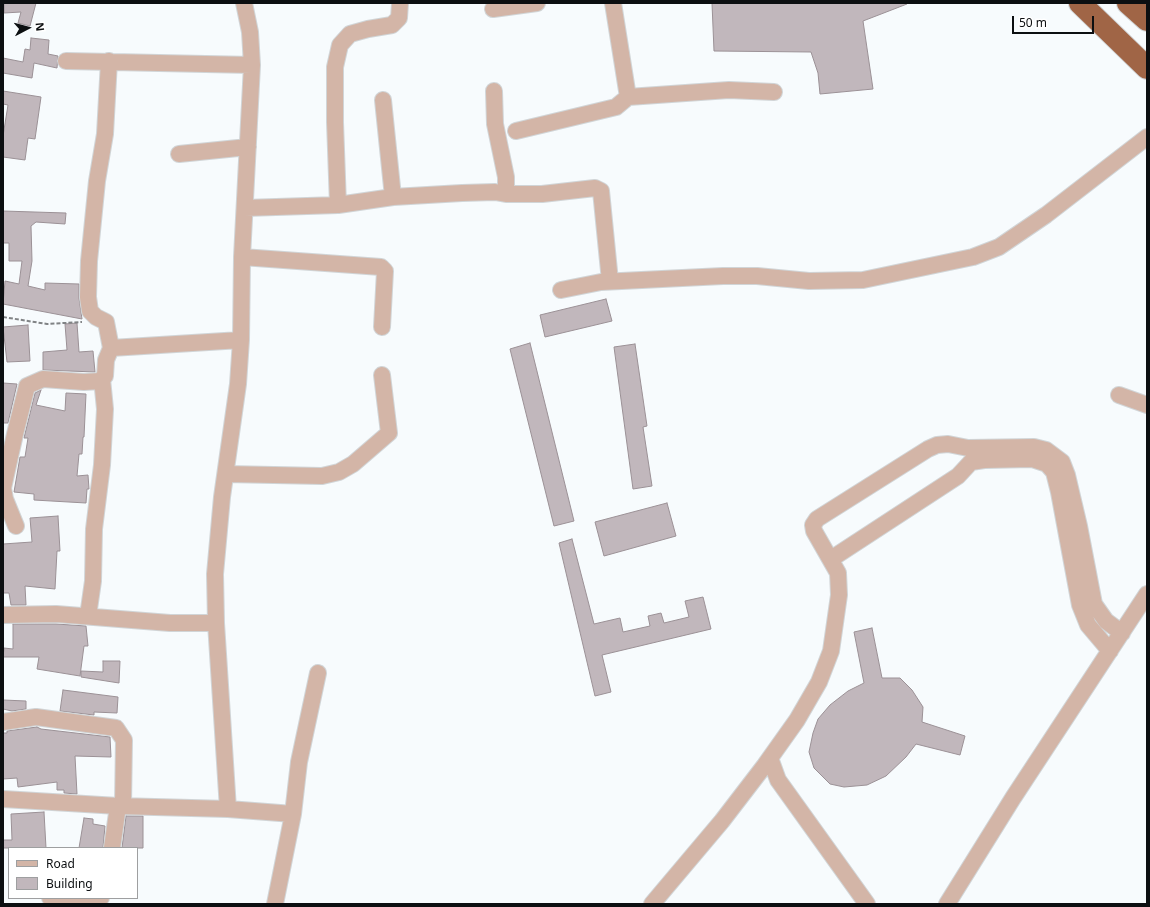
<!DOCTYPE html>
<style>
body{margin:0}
#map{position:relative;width:1150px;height:907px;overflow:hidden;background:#f7fbfd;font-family:"Noto Sans",sans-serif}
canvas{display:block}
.frame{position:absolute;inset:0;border:4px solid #0c0f11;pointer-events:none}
.legend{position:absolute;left:8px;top:847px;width:130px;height:52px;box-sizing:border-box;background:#fff;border:1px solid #9e9fa0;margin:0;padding:5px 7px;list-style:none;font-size:12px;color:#0c0f11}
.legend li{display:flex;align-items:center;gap:8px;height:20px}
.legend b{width:20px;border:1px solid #9e9fa0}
.north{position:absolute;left:8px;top:8px;width:40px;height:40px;-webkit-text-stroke:3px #fff;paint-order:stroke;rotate:84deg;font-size:11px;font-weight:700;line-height:16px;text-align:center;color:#0c0f11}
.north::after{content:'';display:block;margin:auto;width:14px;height:18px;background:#0c0f11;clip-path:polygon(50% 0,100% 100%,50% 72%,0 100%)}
.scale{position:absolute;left:1012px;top:16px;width:82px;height:18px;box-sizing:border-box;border:2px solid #0c0f11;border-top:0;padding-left:5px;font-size:12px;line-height:14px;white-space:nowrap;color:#0c0f11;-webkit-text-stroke:3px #fff;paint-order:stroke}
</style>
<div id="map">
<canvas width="1150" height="907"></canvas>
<div class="frame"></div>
<ul class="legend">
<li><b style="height:5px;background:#d3b5a7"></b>Road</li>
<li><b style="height:11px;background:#c1b7bc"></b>Building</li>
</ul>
<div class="north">N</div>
<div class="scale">50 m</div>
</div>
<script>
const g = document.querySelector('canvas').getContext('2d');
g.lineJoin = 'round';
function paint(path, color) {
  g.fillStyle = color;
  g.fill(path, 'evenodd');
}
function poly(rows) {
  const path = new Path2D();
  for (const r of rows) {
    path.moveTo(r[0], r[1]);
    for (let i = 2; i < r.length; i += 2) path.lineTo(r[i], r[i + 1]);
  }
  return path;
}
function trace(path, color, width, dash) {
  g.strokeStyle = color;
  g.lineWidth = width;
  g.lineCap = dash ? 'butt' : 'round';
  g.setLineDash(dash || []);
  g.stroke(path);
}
const building = poly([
 [4,3,36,3,30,26,18,23,21,12,4,13,4,3],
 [712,3,907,3,907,4,863,21,873,89,820,94,818,73,811,52,714,51,712,3],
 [31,38,49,40,48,54,58,56,57,68,34,63,32,78,3,73,3,58,23,62,25,49,30,50,31,38],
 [3,91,41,97,35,139,28,138,25,160,3,157,3,136,8,105,3,104,3,91],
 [3,211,66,213,65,224,36,222,31,226,32,261,28,286,45,290,45,283,79,284,79,298,82,319,3,304,5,281,19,284,22,261,9,261,9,243,3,243,3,211],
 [606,299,612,321,545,337,540,315,606,299],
 [77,323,79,352,93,351,95,372,43,370,43,352,67,350,65,324,77,323],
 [28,325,30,361,7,362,3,327,28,325],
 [530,343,574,521,554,526,510,349,530,343],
 [635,344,647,426,643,427,652,486,633,489,614,347,635,344],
 [3,383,17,384,8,423,3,423,3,383],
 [41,390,36,405,65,411,66,393,86,394,84,437,83,437,82,454,79,454,77,476,88,475,89,489,87,489,86,503,34,500,34,494,14,492,20,457,25,457,28,438,24,438,35,393,41,390],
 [667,503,676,536,604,556,595,522,667,503],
 [58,516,60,551,57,551,55,589,25,586,26,605,11,605,9,593,3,593,3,544,32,542,30,518,58,516],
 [572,539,594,624,620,618,623,632,650,626,648,616,661,613,664,623,689,617,685,601,703,597,711,629,602,655,611,692,595,696,559,543,572,539],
 [13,624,56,624,86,626,88,646,84,646,80,676,37,669,39,657,3,657,4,648,13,649,13,624],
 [872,628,882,678,900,678,912,690,923,707,922,722,965,736,960,755,916,744,906,757,886,776,867,785,844,787,830,784,814,768,809,752,813,733,818,719,830,705,848,691,864,683,854,632,872,628],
 [103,661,120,661,119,683,81,677,81,671,103,672,103,661],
 [63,690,118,697,117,713,94,712,94,715,60,711,63,690],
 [3,700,26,701,26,709,12,711,3,709,3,700],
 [37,727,41,729,110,737,111,757,75,756,77,794,64,793,64,790,57,790,57,782,18,787,17,778,3,779,3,733,7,733,7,731,37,727],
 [44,812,46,848,3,848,3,840,12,840,11,814,44,812],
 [126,816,143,816,143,848,122,848,126,816],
 [84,818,93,819,93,824,105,826,103,848,79,848,84,818]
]);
const path = poly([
 [3,317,47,324,82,322]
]);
const minor = poly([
 [613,3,628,97],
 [493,9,537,3],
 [66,61,252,65],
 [109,61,105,134,97,181,89,261,88,297,90,311,96,317,106,322,111,348,241,340],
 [383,100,393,197],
 [516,131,616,107,628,97,729,90,774,92],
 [179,154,248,147],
 [506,194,542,194,595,188,601,191,610,281],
 [338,205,335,122,335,67,340,45,350,34,368,29,392,25,399,18,400,3],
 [245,208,338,205,393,197,462,193,495,192,506,194,506,177,495,124,494,91],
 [242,257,381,267,385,271,382,327],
 [561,290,601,282,723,276,757,276,809,281,863,280,973,257,999,247,1046,215,1147,137],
 [1119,395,1147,405],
 [226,474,322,476,339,472,353,464,389,433,382,375],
 [16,526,5,499,3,488,15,434,27,386,43,379,84,382,100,381,105,376,106,360,111,348],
 [831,559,958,476,971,462,984,460,1032,459,1047,464,1054,472,1059,492,1080,605,1088,625,1110,651],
 [3,615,56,614,170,623,216,623],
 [88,616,93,581,94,529,102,465,105,409,102,379],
 [3,722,36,717,116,728,124,740,123,806],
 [770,758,778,780,867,904],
 [3,799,118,806,228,809,293,814],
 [228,809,216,623,215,574,222,497,238,384,241,340,242,257,252,65,250,32,244,3],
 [112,848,118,806],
 [50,898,101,898],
 [275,904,293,814,299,762,318,673],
 [652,904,722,821,765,765,797,720,819,682,831,651,839,595,838,573,814,531,813,525,817,519,928,449,937,445,948,444,968,448,1034,447,1046,450,1062,462,1067,475,1079,526,1094,604,1106,621,1122,633],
 [947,904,1013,798,1147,594]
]);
const highway = poly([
 [1080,3,1147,68],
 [1128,3,1147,20]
]);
paint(building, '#c1b7bc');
trace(building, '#9b9196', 1);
trace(minor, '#d1d5d7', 18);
trace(highway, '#d1d5d7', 24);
trace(path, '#808385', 2, [4, 2]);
trace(minor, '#d3b5a7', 16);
trace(highway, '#a06546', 22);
</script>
